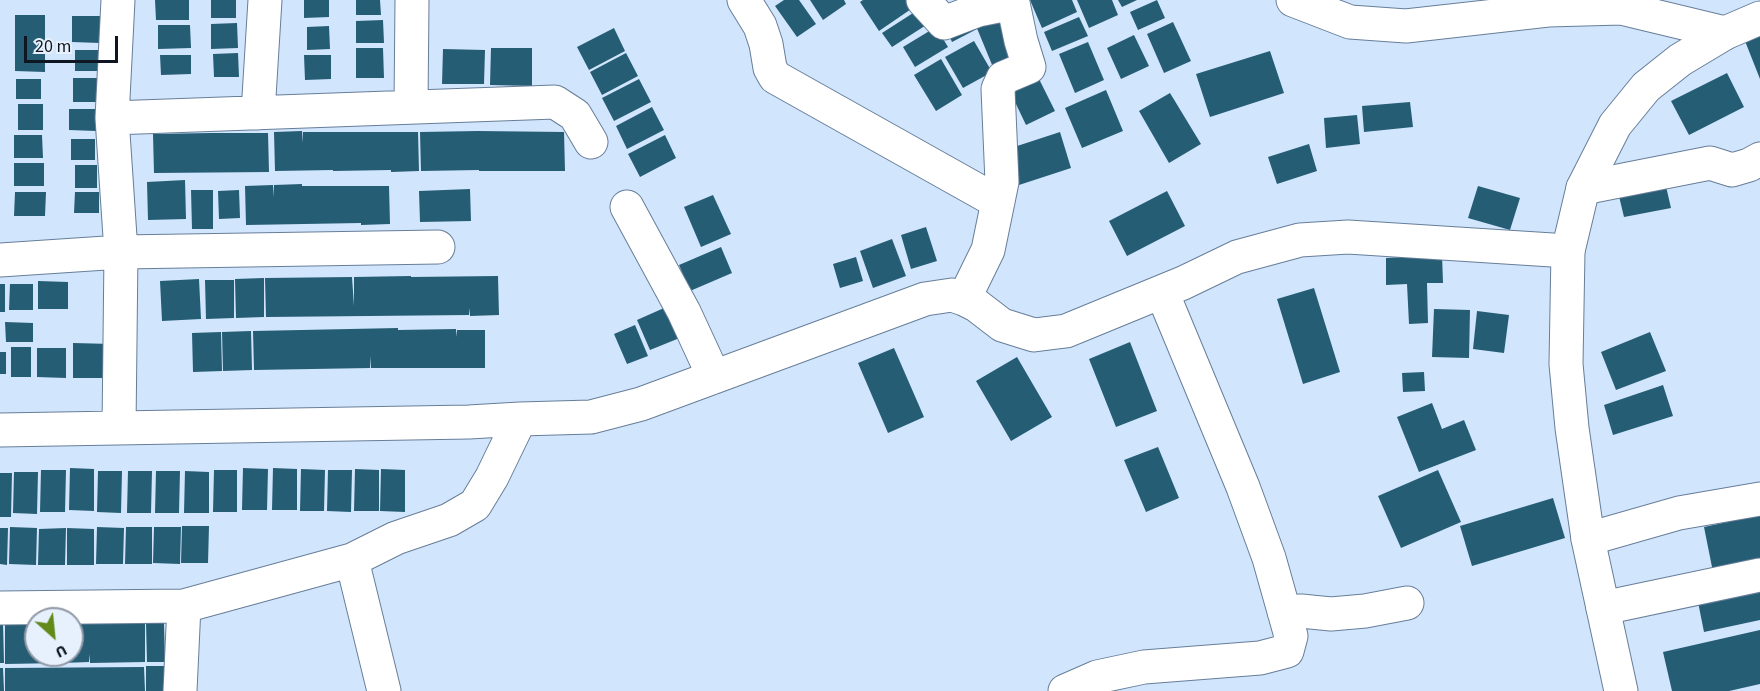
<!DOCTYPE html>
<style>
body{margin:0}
#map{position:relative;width:1760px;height:691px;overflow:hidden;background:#d1e5fd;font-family:"Source Sans 3",sans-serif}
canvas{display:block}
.north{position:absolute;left:24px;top:607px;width:60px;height:60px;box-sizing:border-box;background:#e7f1fd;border:2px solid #9099a5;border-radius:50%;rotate:153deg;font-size:16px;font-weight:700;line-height:24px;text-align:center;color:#0e1621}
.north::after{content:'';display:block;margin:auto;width:21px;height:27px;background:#618a18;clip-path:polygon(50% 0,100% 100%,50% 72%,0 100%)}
.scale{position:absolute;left:24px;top:36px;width:94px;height:27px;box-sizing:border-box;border:3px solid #0e1621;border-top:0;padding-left:8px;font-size:18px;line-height:21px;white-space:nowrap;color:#0e1621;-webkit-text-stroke:4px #e7f1fd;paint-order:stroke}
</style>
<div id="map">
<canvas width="1760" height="691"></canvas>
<div class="north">U</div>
<div class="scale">20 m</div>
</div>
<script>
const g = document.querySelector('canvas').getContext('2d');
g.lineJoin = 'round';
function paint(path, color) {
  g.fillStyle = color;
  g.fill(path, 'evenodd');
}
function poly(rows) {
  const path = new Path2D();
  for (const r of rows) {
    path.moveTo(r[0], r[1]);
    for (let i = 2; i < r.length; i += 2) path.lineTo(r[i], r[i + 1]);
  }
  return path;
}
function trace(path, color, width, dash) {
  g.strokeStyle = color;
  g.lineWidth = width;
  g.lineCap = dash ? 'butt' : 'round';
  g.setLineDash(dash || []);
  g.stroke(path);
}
const building = poly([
 [155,0,189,0,189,20,156,20],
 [211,0,236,0,236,18,211,18],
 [304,0,329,0,329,17,304,18],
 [356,0,380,0,381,15,356,15],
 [784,0,799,0,816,24,797,37,775,6],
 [810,0,844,0,846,4,823,20],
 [863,0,914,0,917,5,879,31,860,2],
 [1030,0,1072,0,1077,12,1042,28],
 [1077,0,1112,0,1118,15,1089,28],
 [1118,0,1137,0,1122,7],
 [1157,0,1165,18,1138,30,1130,12],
 [924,6,934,20,892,47,882,33],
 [1001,10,1022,61,995,72,974,21],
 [15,15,45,15,45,72,15,71],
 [72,16,101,16,100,43,72,42],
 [970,17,977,29,952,42,946,29],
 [1079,17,1088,36,1052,51,1044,32],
 [383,20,384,43,356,43,356,21],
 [1173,22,1191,61,1164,73,1147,34],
 [237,23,238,48,211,49,211,24],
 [158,25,190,25,191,48,158,49],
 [329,26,330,49,307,50,307,27],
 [936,27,948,47,915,67,903,47],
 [614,28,625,51,589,70,577,47],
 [1134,35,1149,66,1121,79,1107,48],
 [1760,35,1760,79,1745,41],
 [974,41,992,72,963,88,945,57],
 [1088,42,1104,80,1075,93,1059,54],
 [356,48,383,48,384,78,356,78],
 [491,48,532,48,532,86,490,85],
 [443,49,485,50,484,84,442,84],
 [75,50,105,50,104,71,75,71],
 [1270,51,1284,93,1210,117,1196,74],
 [238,53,239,77,214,77,213,54],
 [626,53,638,76,602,95,590,72],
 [160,55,191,55,191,74,161,75],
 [304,55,331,55,331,79,305,80],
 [941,59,962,95,936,111,914,75],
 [1033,67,1055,111,1026,125,1005,81],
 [1727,73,1744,107,1689,135,1671,101],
 [73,78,100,78,100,102,73,102],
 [16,79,41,79,41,99,16,99],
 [639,79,651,102,614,121,602,98],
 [1106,90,1123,131,1082,148,1065,108],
 [1170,93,1201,144,1169,163,1139,111],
 [1410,102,1413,127,1364,132,1362,106],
 [18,104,43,104,43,130,18,130],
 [652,107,664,130,627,149,616,126],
 [69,109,96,109,96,131,69,130],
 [1357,115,1360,144,1326,148,1324,118],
 [302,131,303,143,303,132,418,132,419,171,391,172,391,170,333,171,333,170,275,171,274,132],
 [478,131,564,132,565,171,479,171,479,170,421,171,420,132],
 [1060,132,1071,168,1019,185,1008,149],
 [211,133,268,133,269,172,154,173,153,134],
 [14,135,42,135,43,158,14,158],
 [665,135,676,158,640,177,628,154],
 [71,139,95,139,95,160,71,160],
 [1309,144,1317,171,1277,184,1268,157],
 [14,163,44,163,44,186,14,186],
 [75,165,97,165,97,188,75,188],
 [185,180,186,219,148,220,147,182],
 [1665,182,1671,208,1624,217,1618,192],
 [302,184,302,186,389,186,390,224,361,225,361,223,246,225,245,186,273,185,273,197,274,185],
 [1478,186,1520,198,1510,230,1468,218],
 [470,189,471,221,420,222,419,191],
 [191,190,213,190,213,229,192,229],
 [239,190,240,218,219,219,218,191],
 [1167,191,1185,226,1127,256,1109,221],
 [15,192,46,192,45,216,14,216],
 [75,192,99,192,99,213,74,213],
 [713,195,731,234,701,247,684,207],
 [926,227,937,261,911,269,901,235],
 [892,239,906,276,873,288,860,251],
 [721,247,732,273,690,291,679,265],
 [1442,255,1443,283,1427,283,1428,323,1409,324,1407,284,1386,285,1386,258],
 [856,257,863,281,840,288,833,264],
 [411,276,411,277,498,276,499,315,470,316,470,308,469,315,266,317,265,278,352,277,354,306,354,277],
 [264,278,264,317,236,318,235,279],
 [199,279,201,319,162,321,160,281],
 [205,280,234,280,234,318,206,319],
 [38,281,68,282,68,309,38,309],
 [0,284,5,284,5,312,0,312],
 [10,284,33,284,33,310,9,310],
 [1314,288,1340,372,1303,384,1277,299],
 [673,304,687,335,650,350,637,320],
 [1434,309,1470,310,1469,358,1432,357],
 [1477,311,1509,315,1504,353,1473,349],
 [5,322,33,323,33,342,6,342],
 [635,325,648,356,627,364,614,334],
 [398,328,398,330,456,329,456,337,457,330,485,330,485,368,371,368,370,356,370,368,254,370,253,331],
 [251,331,252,370,223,371,222,332],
 [221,332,222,371,193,372,192,333],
 [1650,332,1666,371,1616,390,1601,352],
 [1130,342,1157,411,1116,427,1089,359],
 [73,343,112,344,112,378,73,378],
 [11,347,31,347,31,377,11,377],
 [37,348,66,348,66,378,37,377],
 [894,348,924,417,888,433,858,363],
 [0,352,6,352,6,374,0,374],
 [1017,357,1052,417,1011,441,976,381],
 [1424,372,1425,391,1403,392,1402,373],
 [1663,385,1673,416,1613,435,1604,405],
 [1432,403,1442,429,1464,420,1476,450,1419,472,1397,417],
 [1158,447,1179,498,1146,512,1124,460],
 [70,468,94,469,94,511,69,510],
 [243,468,268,469,267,510,242,510],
 [273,468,297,469,297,510,272,510],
 [301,469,325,470,324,511,300,511],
 [355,469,379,470,379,511,354,511],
 [381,469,405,470,405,512,380,511],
 [41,470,66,470,65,512,40,512],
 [214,470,237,470,237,512,213,512],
 [328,470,352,470,351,512,327,511],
 [1438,470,1461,522,1401,548,1378,496],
 [98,471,122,471,121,513,97,512],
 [128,471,152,471,151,513,127,513],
 [156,471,180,471,179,513,155,513],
 [185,471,209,472,209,513,184,513],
 [14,472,38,472,37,514,13,513],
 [0,473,12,473,11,517,0,517],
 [1553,498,1565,538,1472,566,1460,526],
 [1760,515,1760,568,1714,577,1704,527],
 [182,526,209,526,208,563,181,563],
 [10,527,37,528,36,565,9,564],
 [97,527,124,528,123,564,96,564],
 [126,527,152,527,152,564,125,564],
 [154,527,181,527,180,564,153,563],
 [0,528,8,528,7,565,0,564],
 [66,528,65,565,38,565,39,529],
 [67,528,94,529,94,565,67,565],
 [1760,579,1760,620,1704,632,1696,592],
 [145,623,145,662,90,663,90,654,89,662,62,663,62,655,72,655,72,624],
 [146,623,164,623,165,662,147,662],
 [0,624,3,624,4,663,0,663],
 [33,624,36,624,36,655,61,655,61,663,5,664,5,625,32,625,33,638],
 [1760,630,1760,684,1729,691,1672,691,1663,652],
 [146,666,165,666,165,691,146,691],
 [144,667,145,691,5,691,5,668],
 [0,668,3,668,4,691,0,691]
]);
const minor = poly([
 [118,0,112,118,121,252,119,428],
 [744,0,760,26,766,44,770,68,775,77,998,202],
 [923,0,944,23,978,10,1013,3,1021,41,1029,67,1003,78,998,89,1002,182,988,250,964,299],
 [1293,0,1350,22,1406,26,1548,10,1621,8,1725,33],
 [411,107,412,0],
 [258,113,265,0],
 [112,118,555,102,575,115,591,142],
 [1583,188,1710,163,1732,170,1749,165,1760,159],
 [627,207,684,312,714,377],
 [0,260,121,252,438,247],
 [0,430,469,422,520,419,591,417,641,404,925,299,952,295,964,299,976,305,1002,325,1034,335,1066,331,1183,283,1237,257,1300,240,1348,237,1568,251],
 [1588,539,1679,513,1760,499],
 [352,560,384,691],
 [184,606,352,560,396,538,449,520,475,505,492,477,520,419],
 [0,608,184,606,180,691],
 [1603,608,1760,575],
 [1284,612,1301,611,1331,614,1365,611,1407,603],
 [1065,691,1097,677,1144,667,1260,658,1287,651,1291,636,1269,558,1243,487,1162,292]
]);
const major = poly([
 [1621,691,1588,539,1572,428,1566,364,1568,251,1583,188,1615,125,1646,87,1680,60,1725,33,1760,18]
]);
paint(building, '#255d74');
trace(minor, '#677e99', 35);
trace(major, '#677e99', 35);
trace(minor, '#fff', 33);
trace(major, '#fff', 33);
</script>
